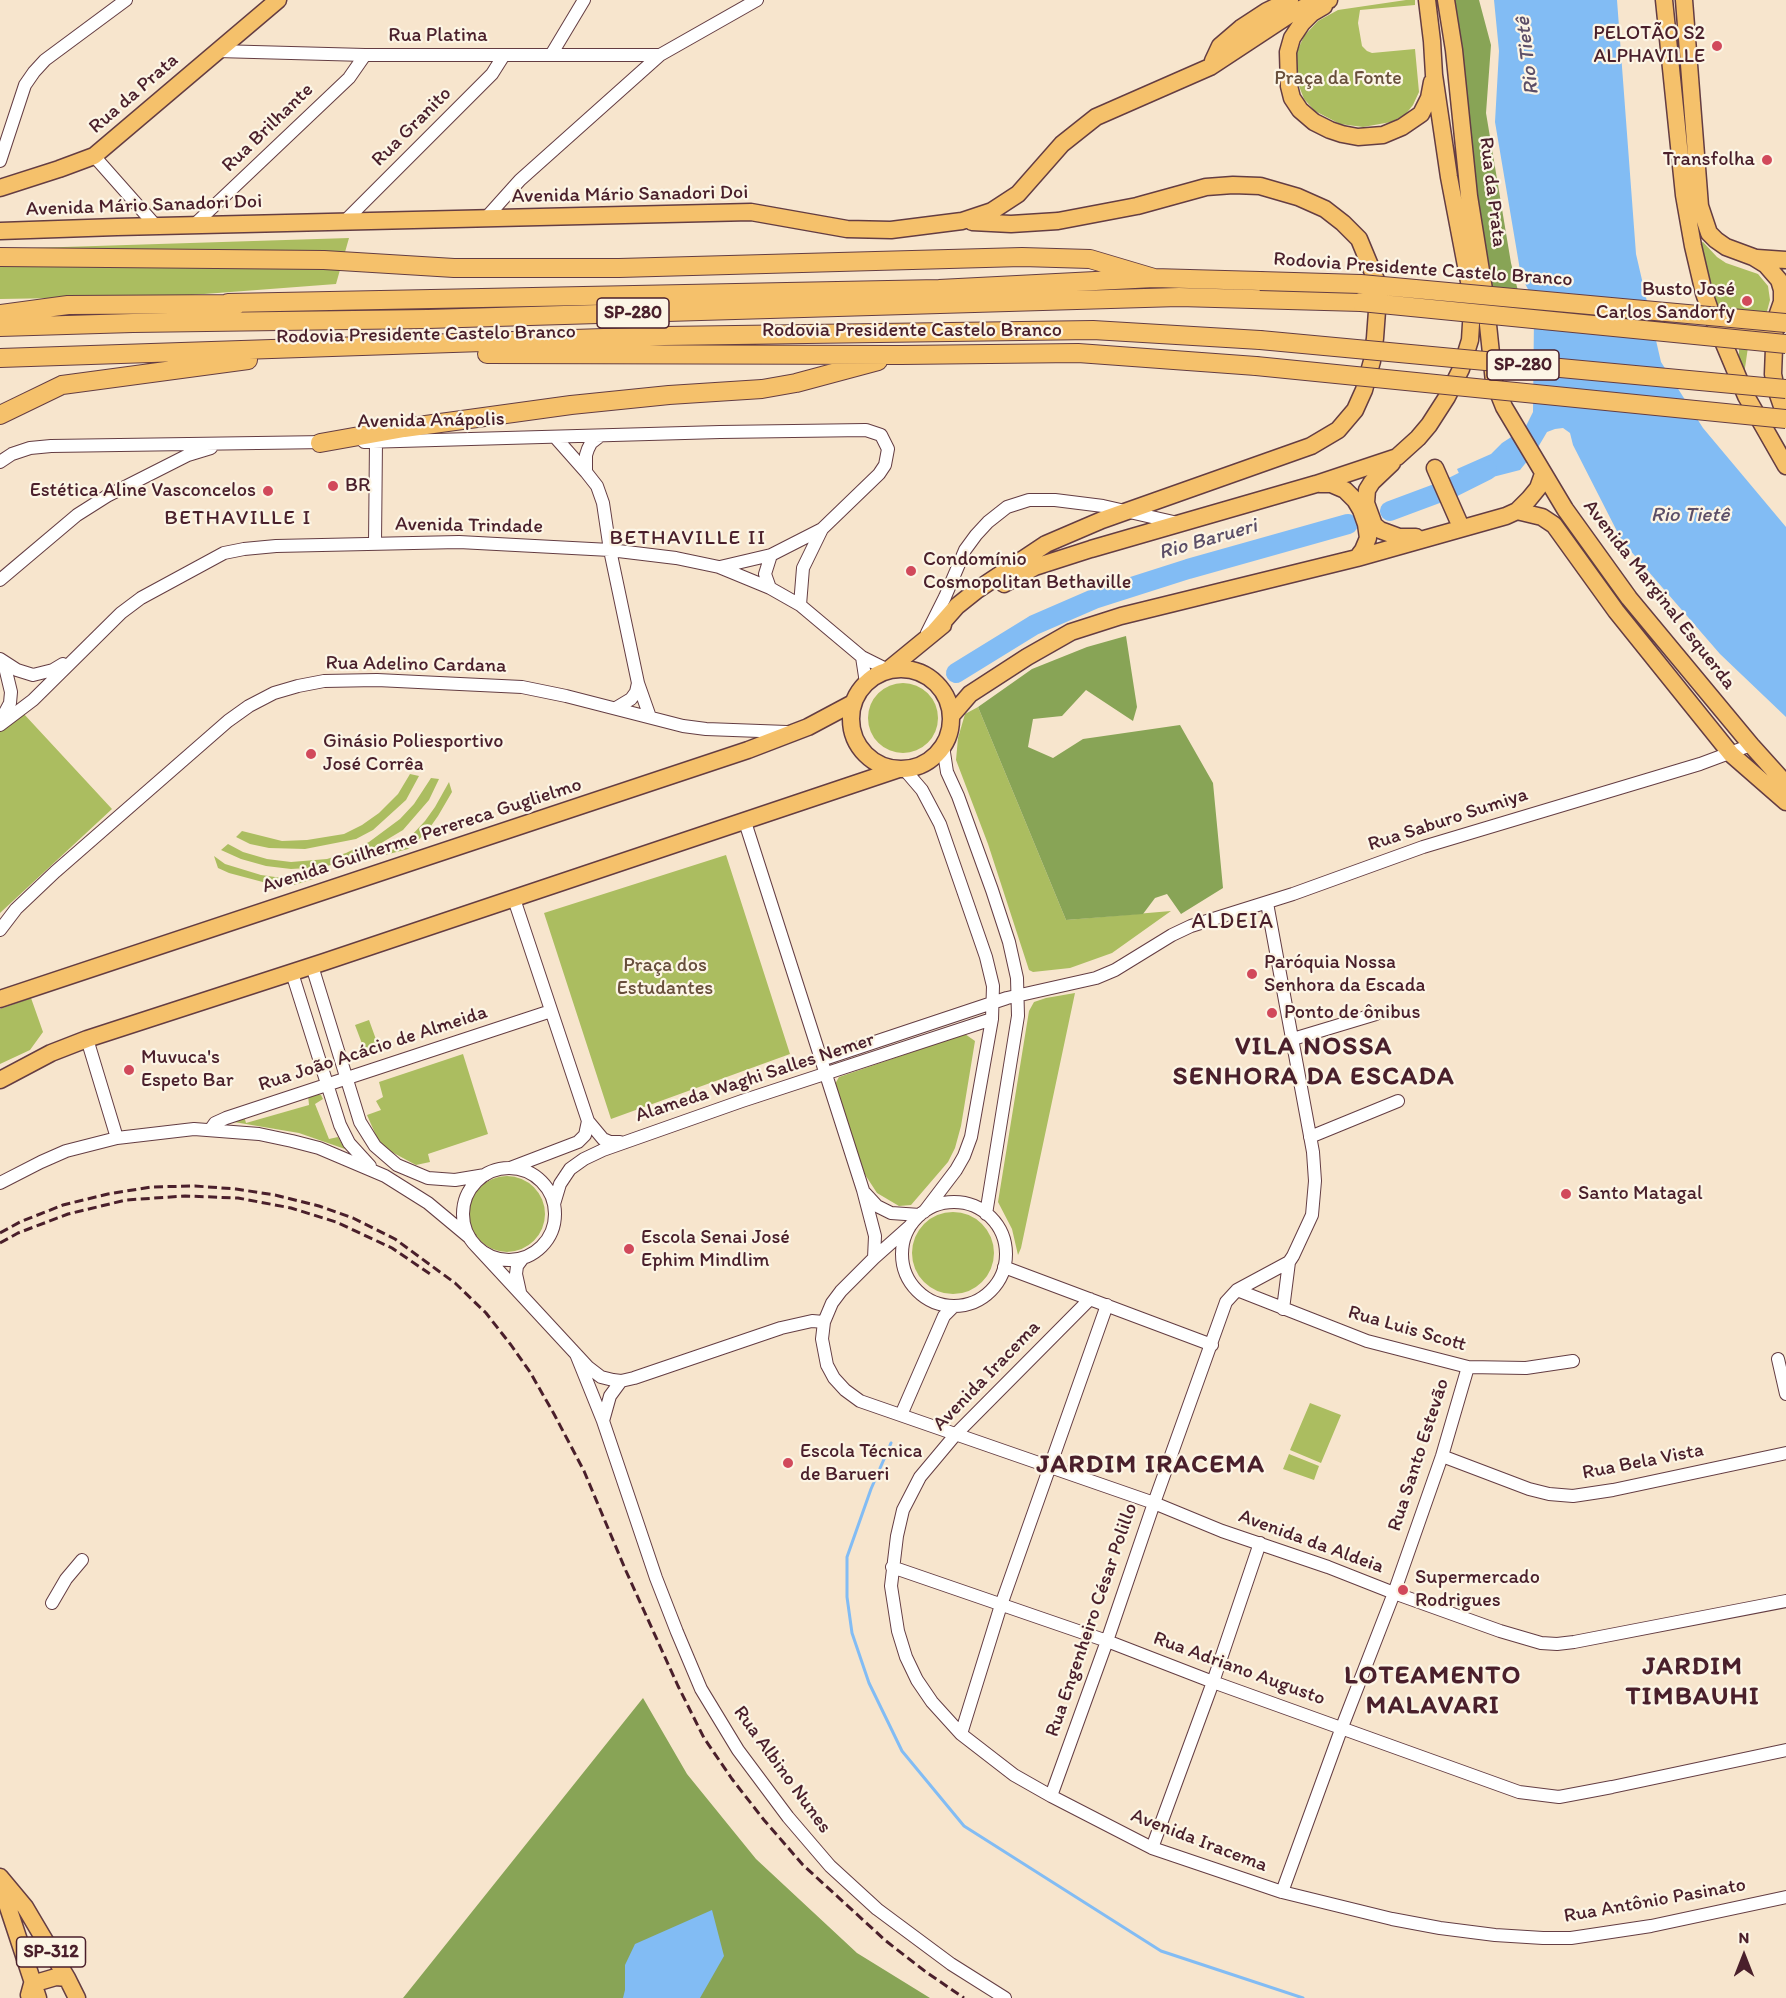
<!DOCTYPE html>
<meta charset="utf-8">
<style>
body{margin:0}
#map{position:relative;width:1786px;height:1998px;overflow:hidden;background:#f7e5cd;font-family:Itim,sans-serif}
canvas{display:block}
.north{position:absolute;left:1714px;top:1926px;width:60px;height:60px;-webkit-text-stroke:4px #fcf5e5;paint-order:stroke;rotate:0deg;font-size:16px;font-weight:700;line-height:24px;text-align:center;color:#4a1f2b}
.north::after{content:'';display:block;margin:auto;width:21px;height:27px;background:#4a1f2b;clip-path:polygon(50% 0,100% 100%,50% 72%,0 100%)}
</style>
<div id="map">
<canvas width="1786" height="1998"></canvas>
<div class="north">N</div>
</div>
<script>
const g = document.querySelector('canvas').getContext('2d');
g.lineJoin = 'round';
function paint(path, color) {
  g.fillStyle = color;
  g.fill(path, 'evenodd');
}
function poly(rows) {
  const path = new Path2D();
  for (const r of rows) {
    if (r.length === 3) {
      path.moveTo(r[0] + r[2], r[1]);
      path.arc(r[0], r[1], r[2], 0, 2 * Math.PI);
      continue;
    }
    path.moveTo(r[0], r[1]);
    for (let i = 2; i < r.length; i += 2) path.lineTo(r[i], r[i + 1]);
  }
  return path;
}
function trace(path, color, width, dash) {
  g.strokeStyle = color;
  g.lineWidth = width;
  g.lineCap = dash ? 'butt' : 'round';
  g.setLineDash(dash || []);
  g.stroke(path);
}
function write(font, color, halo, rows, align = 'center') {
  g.font = font + ' Itim,sans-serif';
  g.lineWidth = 4.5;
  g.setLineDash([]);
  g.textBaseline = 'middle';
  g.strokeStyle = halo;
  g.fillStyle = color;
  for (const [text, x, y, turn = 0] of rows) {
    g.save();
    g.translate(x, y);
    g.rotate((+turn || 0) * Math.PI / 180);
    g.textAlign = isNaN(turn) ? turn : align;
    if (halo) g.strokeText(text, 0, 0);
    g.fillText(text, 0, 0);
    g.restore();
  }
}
const green = poly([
 [1406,0,1415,0,1415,5,1360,10,1358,23,1362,46,1367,51,1372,53,1415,49,1419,92,1413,105,1405,115,1391,122,1363,127,1340,124,1315,111,1304,99,1296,78,1296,54,1304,36,1318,21,1338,10],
 [349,238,336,284,178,296,0,299,0,249],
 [1703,242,1717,257,1726,263,1758,274,1768,286,1770,300,1766,315,1751,326,1744,375,1739,369,1739,349,1735,323,1721,312,1715,302,1700,243],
 [903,718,35],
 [978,707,1066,920,1171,911,1112,953,1070,968,1033,972,1029,970,988,844,956,760,958,738,965,714],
 [23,713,112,809,0,913,0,730],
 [410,774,419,776,406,800,373,830,356,839,305,849,269,848,250,844,236,837,242,831,282,841,307,840,344,834,362,825,379,813,398,794],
 [431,778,439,779,429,800,403,830,358,857,324,867,291,869,266,866,241,859,221,850,228,844,243,852,267,859,291,862,327,859,346,853,369,842,400,819,414,804],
 [449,782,452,792,438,816,426,833,408,849,385,855,411,836,425,821,435,807],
 [726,855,790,1054,611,1119,544,913],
 [214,856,225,864,261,875,282,878,313,879,294,885,274,885,229,873,218,868],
 [1075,993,1021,1248,1018,1255,1012,1229,998,1202,1029,1011,1034,1002,1046,998],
 [31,998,43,1032,30,1050,0,1064,0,1009],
 [369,1020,378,1045,364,1049,355,1025],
 [965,1034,975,1041,961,1126,955,1148,948,1162,911,1205,899,1206,877,1193,864,1173,835,1084,839,1077],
 [463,1054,488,1134,428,1154,430,1162,416,1165,388,1150,378,1140,367,1115,381,1110,376,1101,383,1097,379,1082],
 [318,1094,321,1095,323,1099,315,1104,329,1139,338,1137,345,1149,299,1133,228,1121,244,1116,246,1123,309,1105,308,1095],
 [507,1214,38],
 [953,1253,41],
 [1310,1403,1341,1415,1321,1463,1290,1450],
 [1289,1454,1319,1466,1314,1480,1283,1469]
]);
const forest = poly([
 [1455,0,1479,0,1491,45,1486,113,1511,263,1522,307,1490,303,1446,2],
 [1126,636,1137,707,1133,721,1086,690,1062,716,1033,719,1028,747,1053,758,1083,739,1180,725,1213,783,1223,888,1181,914,1167,894,1155,898,1143,914,1066,920,978,707,1032,669,1087,647],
 [643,1698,687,1774,756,1859,857,1953,930,1998,403,1998]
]);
const water = poly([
 [1494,0,1617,0,1636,254,1661,362,1703,428,1786,527,1786,717,1720,654,1622,541,1573,445,1570,433,1563,428,1555,429,1547,432,1537,449,1520,470,1485,479,1467,490,1457,469,1491,454,1502,443,1525,428,1533,412,1534,316,1530,293,1521,276,1495,122,1499,51],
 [712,1910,724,1956,700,1998,623,1998,625,1990,625,1965,635,1944]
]);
const stream = poly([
 [891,1443,871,1489,847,1557,847,1597,852,1633,869,1683,902,1751,964,1826,1161,1951,1303,1998]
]);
const river = poly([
 [1390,511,1449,489,1487,470],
 [956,673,1034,625,1094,599,1188,569,1348,524]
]);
const minor = poly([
 [217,51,365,55,660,55],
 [551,55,584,0],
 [94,156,156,226],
 [0,161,25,85,34,72,45,60,126,0],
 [485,219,520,180,660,55,757,0],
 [344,222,492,74,504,55],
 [194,225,349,78,365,55],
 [555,437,586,472,597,486,603,503,610,550,638,683,650,717],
 [364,442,720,432,866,430,881,435,888,449,885,465,879,474,822,529,771,555,765,574,770,588],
 [0,462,12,454,30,448,51,446,326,442],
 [586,472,586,455,588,449,591,443,600,436],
 [375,543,376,441],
 [720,567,771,555],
 [0,580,77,515,107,496,188,455,211,448],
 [800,605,803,568,822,529],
 [927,633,945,597,965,550,976,535,988,522,1007,507,1029,500,1055,500,1103,506,1178,523],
 [862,657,866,683],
 [0,659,17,670,33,675,53,670,63,664],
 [616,708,631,699,636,692,638,683],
 [0,722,10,703,11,692,4,663],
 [0,725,33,700,121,613,141,598,224,553,244,549,276,546,459,542,610,550,676,558,719,567,770,588,800,605,862,657,888,670],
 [943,746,947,772,958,796,992,890,1009,942,1017,978,1018,1016,986,1214],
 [904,769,922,790,940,824,986,957,993,986,992,1019,971,1137,964,1156,956,1170,924,1212],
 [745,822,863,1190,875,1236,874,1258],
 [514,899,588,1121,603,1139,610,1142,620,1142],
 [0,930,16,909,55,872,228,721,249,706,274,693,298,686,324,681,377,680,522,687,566,696,683,726,706,729,787,732],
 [312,966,360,1122,375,1146,397,1165,428,1178,455,1180,485,1175],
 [292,973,340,1125,349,1143,370,1166],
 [87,1039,117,1138],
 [1293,1039,1376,1014],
 [821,1060,1007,998,1096,978,1115,970,1172,935,1191,926,1293,894,1423,847,1700,764,1751,745],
 [210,1130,215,1123,226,1118,551,1011],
 [1310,1137,1398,1101],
 [510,1168,578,1142,585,1135,588,1121],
 [509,1214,46],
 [0,1183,41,1162,66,1151,117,1138,194,1129,259,1134,292,1141,319,1148,385,1176,428,1203,470,1238],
 [865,1193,877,1206,891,1213,920,1215],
 [954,1254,52],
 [554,1204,560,1184,570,1169,584,1159,603,1150,742,1101,992,1019],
 [910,1226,874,1258,841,1291,832,1303,824,1322,822,1339,827,1365,834,1378,845,1390,860,1401,1154,1503,1222,1531,1328,1567,1394,1593,1500,1631,1541,1643,1557,1644,1574,1642,1786,1601],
 [476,1246,588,1367,601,1377,613,1380,621,1381,634,1378,781,1328,812,1321,824,1322],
 [1004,1267,1212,1345],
 [1237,1290,1367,1341,1468,1367,1526,1368,1573,1361],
 [520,1292,516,1274,517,1266,523,1258],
 [1090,1299,956,1434,920,1477,903,1510,897,1536,891,1586,898,1631,906,1657,917,1680,932,1702,961,1734,1014,1775,1051,1796,1152,1848,1282,1892,1392,1919,1440,1928,1495,1935,1543,1938,1571,1938,1651,1926,1786,1897],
 [1283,1309,1289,1262],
 [576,1354,603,1421,656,1578,677,1632,701,1689,738,1750,788,1817,830,1866,877,1909,951,1964,1005,1998],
 [1778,1359,1786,1394],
 [901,1415,944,1316,954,1306],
 [603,1421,610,1396,621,1381],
 [1442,1456,1529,1489,1549,1494,1573,1496,1613,1490,1786,1453],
 [892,1567,1107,1641,1213,1682,1519,1792,1559,1797,1612,1787,1786,1750],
 [52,1603,66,1579,82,1560],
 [961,1734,1001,1605,1107,1305],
 [1051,1796,1107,1641,1154,1503,1226,1302,1237,1290,1289,1262,1293,1256,1312,1215,1315,1181,1313,1152,1267,903],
 [1152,1848,1213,1682,1260,1543],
 [1282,1892,1342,1727,1394,1593,1442,1456,1468,1367]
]);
const major = poly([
 [1446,0,1454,50,1469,196,1485,296,1494,382,1504,407,1565,509,1629,598,1751,745,1786,784],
 [1664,0,1684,195,1693,246,1704,293,1711,313,1746,396,1786,466],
 [1684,0,1700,206,1709,233,1716,240,1726,247,1753,257,1766,265,1779,280,1782,290,1782,302,1775,322,1773,374,1776,389,1786,418],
 [1324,6,1312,13,1302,23,1292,38,1288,52,1289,86,1292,98,1300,110,1314,122,1330,130,1342,134,1358,137,1383,135,1402,127,1421,114,1429,98,1432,82],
 [1213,61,1220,46,1241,28,1267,11,1290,0],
 [0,188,59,169,94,156,278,0],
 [0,231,117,227,751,212,847,229,891,230,962,221,992,211,1018,194,1062,144,1096,117,1210,67,1292,13,1307,6,1329,0],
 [1757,258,1786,260],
 [1715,323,1732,329,1751,330,1760,330,1775,322],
 [1392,463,1372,482,1367,490,1366,503,1374,525,1380,530,1399,537,1416,537],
 [1435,468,1461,527],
 [1320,484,1331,484,1345,490,1355,500,1361,510,1366,524,1368,538,1363,550,1357,558],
 [1517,511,1542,517,1554,525,1616,611,1731,754,1786,802],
 [1004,584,1035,567,1091,549,1316,484,1397,457,1418,438,1429,425,1447,397,1461,369,1470,340,1472,308,1471,292,1449,177,1434,75,1432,41,1427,0],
 [935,631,957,606,977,590,1046,544,1102,520,1311,446,1338,430,1355,410,1364,390,1372,361,1375,338,1377,311,1376,280,1359,239,1343,223,1325,209,1298,197,1260,186,1233,185,1206,187,1137,206,1058,221,1011,224,972,222],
 [901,719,50],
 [888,670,943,625],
 [951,716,970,694,1027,657,1071,632,1121,616,1357,558,1506,516,1517,511,1529,499,1538,488,1543,474],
 [0,999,748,750,808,727,853,703],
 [0,1080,51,1053,87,1039,324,962,899,769],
 [0,1877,25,1907,67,1978,77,1998],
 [7,1886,6,1901,38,1998],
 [29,1995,32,1984,56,1977,67,1978]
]);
const highway = poly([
 [0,257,324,260,454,268,619,268,1022,257,1090,259,1154,278],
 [228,303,939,289,1154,278,1260,281],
 [0,314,68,305,238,304],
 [0,327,133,323,428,319,1179,297,1361,302],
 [487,354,901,355,1078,353,1256,366],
 [0,358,664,336,1093,330,1260,340],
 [0,415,62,385,248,360],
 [320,443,404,428,571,405,669,395,762,389,796,383,878,361]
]);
const rail = poly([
 [0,1233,20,1222,63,1205,108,1194,151,1187,195,1186,236,1189,275,1195,319,1206,353,1218,395,1239,455,1283,486,1313,511,1345,530,1372,554,1414,584,1471,626,1571,678,1686,704,1738,732,1779,764,1820,803,1865,886,1941,926,1972,964,1998],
 [0,1243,18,1233,68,1214,126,1200,185,1196,238,1198,291,1208,336,1222,392,1248,433,1276]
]);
const highwayBridge = poly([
 [1260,281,1361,284,1786,323],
 [1361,302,1786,344],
 [1260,340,1786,389],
 [1256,366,1786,419]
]);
const markers = [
 [1717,46,6,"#d1495b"],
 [1767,160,6,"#d1495b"],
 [1747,301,6,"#d1495b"],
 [333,486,6,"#d1495b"],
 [268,491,6,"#d1495b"],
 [911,571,6,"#d1495b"],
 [311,754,6,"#d1495b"],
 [1252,974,6,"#d1495b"],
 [1272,1013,6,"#d1495b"],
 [129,1070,6,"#d1495b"],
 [1566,1194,6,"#d1495b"],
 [629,1249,6,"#d1495b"],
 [788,1463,6,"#d1495b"],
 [1403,1590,6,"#d1495b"]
];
const shields = [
 [633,313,72],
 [1523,365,72],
 [51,1952,69]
];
const shieldNames = [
 ["SP-280",633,313],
 ["SP-280",1523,365],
 ["SP-312",51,1952]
];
const poiNames = [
 ["PELOTÃO S2",1705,34,"right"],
 ["ALPHAVILLE",1705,57,"right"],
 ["Transfolha",1755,160,"right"],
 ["Busto José",1735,290,"right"],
 ["Carlos Sandorfy",1735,313,"right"],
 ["BR",345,486],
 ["Estética Aline Vasconcelos",256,491,"right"],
 ["Condomínio",923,560],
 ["Cosmopolitan Bethaville",923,583],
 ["Ginásio Poliesportivo",323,742],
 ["José Corrêa",323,765],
 ["Paróquia Nossa",1264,963],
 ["Senhora da Escada",1264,986],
 ["Ponto de ônibus",1284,1013],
 ["Muvuca's",141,1058],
 ["Espeto Bar",141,1081],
 ["Santo Matagal",1578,1194],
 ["Escola Senai José",641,1238],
 ["Ephim Mindlim",641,1261],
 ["Escola Técnica",800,1452],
 ["de Barueri",800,1475],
 ["Supermercado",1415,1578],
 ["Rodrigues",1415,1601]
];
const streetNames = [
 ["Rua Platina",438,36],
 ["Rua da Prata",134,94,-41],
 ["Rua Granito",412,127,-45],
 ["Rua Brilhante",268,128,-44],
 ["Rua da Prata",1492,192,83],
 ["Avenida Mário Sanadori Doi",630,195,-1],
 ["Avenida Mário Sanadori Doi",144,206,-2],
 ["Rodovia Presidente Castelo Branco",1423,270,4],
 ["Rodovia Presidente Castelo Branco",912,331],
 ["Rodovia Presidente Castelo Branco",426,335,-1],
 ["Avenida Anápolis",431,421,-1],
 ["Avenida Trindade",469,526,1],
 ["Avenida Marginal Esquerda",1659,595,52],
 ["Rua Adelino Cardana",416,665,1],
 ["Rua Saburo Sumiya",1448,820,-18],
 ["Avenida Guilherme Perereca Guglielmo",422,836,-18],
 ["Rua João Acácio de Almeida",373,1049,-18],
 ["Alameda Waghi Salles Nemer",755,1078,-18],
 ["Rua Luis Scott",1407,1329,16],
 ["Avenida Iracema",987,1376,-46],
 ["Rua Santo Estevão",1419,1455,-72],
 ["Rua Bela Vista",1643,1462,-11],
 ["Avenida da Aldeia",1311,1542,20],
 ["Rua Engenheiro César Polillo",1092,1620,-71],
 ["Rua Adriano Augusto",1239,1669,20],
 ["Rua Albino Nunes",782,1770,54],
 ["Avenida Iracema",1199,1841,21],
 ["Rua Antônio Pasinato",1655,1901,-10]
];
const parkNames = [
 ["Praça da Fonte",1338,79],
 ["Praça dos",665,966],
 ["Estudantes",665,989]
];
const waterNames = [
 ["Rio Tietê",1528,56,-97],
 ["Rio Tietê",1690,516],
 ["Rio Barueri",1208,540,-16]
];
const neighbourhoodNames = [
 ["BETHAVILLE I",238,519],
 ["BETHAVILLE II",688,539]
];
const quarterNames = [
 ["ALDEIA",1233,922]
];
const districtNames = [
 ["VILA NOSSA",1314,1047],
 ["SENHORA DA ESCADA",1314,1077],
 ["JARDIM IRACEMA",1151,1465],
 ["JARDIM",1693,1667],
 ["TIMBAUHI",1693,1697],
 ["LOTEAMENTO",1433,1676],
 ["MALAVARI",1433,1706]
];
paint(green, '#abbd60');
paint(forest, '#88a456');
paint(water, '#82bcf4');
trace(stream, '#82bcf4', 3);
trace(river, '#82bcf4', 20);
trace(minor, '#643d43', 14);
trace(major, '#643d43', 19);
trace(highway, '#643d43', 20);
trace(minor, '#fff', 12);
trace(major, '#f5c16b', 16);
trace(highway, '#f5c16b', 18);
trace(rail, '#4a1f2b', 3, [9, 4.5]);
trace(highwayBridge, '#643d43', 20, []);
trace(highwayBridge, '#f5c16b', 18);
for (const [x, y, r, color] of markers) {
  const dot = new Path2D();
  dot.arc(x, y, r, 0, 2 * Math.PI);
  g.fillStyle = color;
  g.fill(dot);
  trace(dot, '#fcf5e5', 2);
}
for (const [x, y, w] of shields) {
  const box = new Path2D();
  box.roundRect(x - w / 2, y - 15, w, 30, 4.5);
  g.fillStyle = '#fcf5e5';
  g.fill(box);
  trace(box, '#4a1f2b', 1.5);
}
write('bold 18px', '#4a1f2b', null, shieldNames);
write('20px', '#4a1f2b', '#fcf5e5', poiNames, 'left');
write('20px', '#4a1f2b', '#fcf5e5', streetNames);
write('20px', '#674e3b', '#fcf5e5', parkNames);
write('italic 21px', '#5b4e67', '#fcf5e5', waterNames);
g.letterSpacing = '1.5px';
write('21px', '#4a1f2b', '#fcf5e5', neighbourhoodNames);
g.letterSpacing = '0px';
g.letterSpacing = '1.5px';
write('22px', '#4a1f2b', '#fcf5e5', quarterNames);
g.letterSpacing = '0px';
g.letterSpacing = '1.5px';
write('bold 26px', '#4a1f2b', '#fcf5e5', districtNames);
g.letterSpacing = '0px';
</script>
